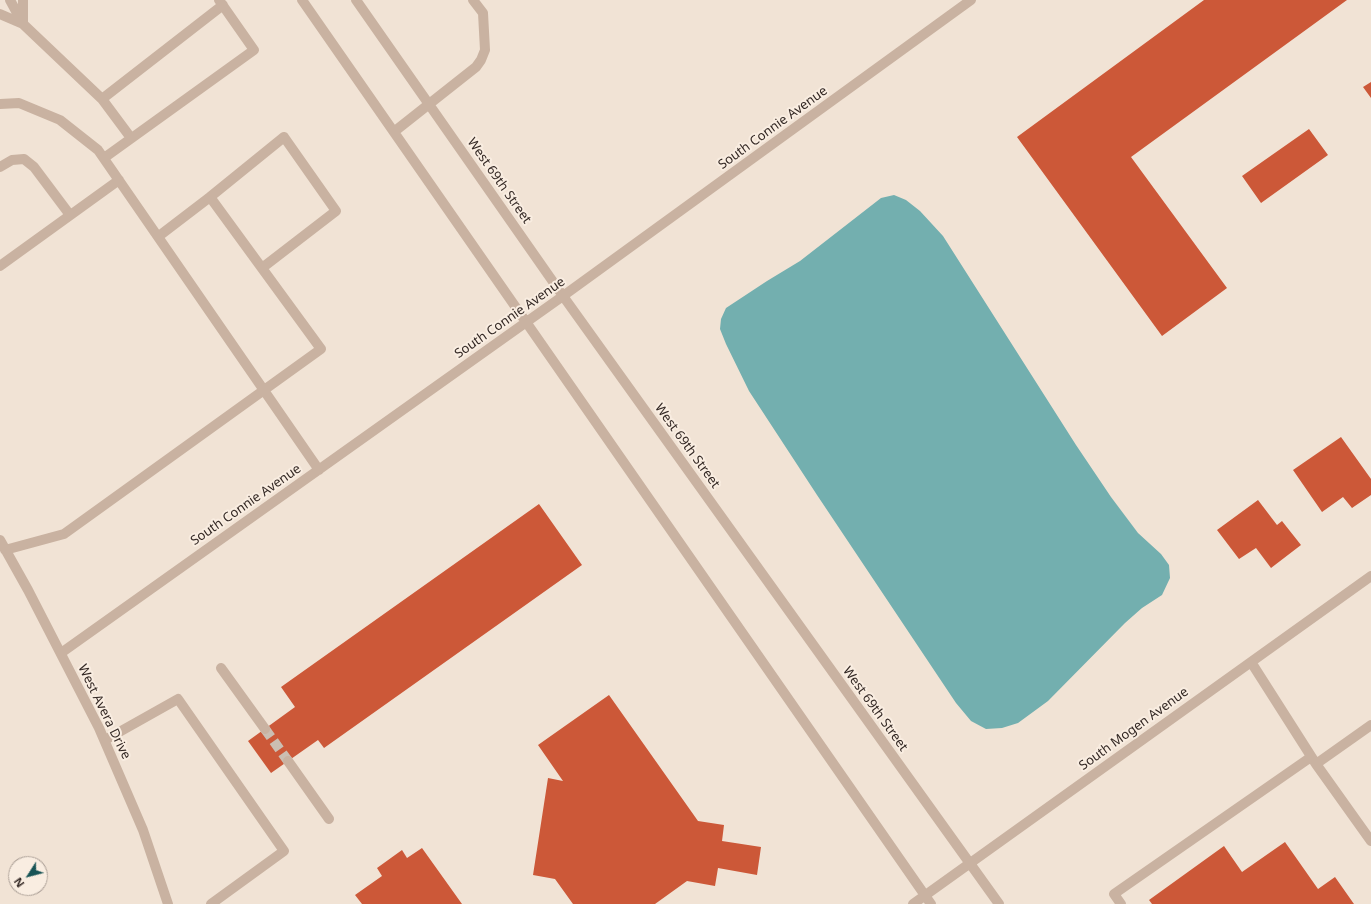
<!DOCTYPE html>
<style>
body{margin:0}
#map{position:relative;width:1371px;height:904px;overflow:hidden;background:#f1e3d5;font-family:"Noto Sans",sans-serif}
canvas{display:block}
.north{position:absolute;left:8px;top:856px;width:40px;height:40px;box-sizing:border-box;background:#f9ede1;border:1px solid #aa9e95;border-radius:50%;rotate:234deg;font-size:11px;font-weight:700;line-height:16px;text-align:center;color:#332824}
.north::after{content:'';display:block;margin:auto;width:14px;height:18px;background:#185456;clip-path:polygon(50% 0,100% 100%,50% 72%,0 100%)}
</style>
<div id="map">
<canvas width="1371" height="904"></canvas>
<div class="north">N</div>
</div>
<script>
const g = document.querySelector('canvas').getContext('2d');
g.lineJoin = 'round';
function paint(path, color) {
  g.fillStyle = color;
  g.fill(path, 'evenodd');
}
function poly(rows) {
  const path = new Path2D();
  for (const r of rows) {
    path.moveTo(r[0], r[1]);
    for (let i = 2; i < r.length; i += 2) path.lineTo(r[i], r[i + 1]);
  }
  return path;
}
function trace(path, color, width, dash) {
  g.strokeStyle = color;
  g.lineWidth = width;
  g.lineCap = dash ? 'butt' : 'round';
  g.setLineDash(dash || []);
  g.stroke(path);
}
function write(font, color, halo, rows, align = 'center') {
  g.font = font + ' "Noto Sans",sans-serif';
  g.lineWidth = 4;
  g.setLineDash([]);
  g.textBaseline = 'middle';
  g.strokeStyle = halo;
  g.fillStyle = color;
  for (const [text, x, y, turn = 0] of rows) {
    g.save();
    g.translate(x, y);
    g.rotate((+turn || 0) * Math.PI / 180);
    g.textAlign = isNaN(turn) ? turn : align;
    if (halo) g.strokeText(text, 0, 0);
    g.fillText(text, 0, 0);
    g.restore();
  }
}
const water = poly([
 [894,195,906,200,920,211,943,236,1076,445,1111,497,1138,533,1161,554,1169,565,1170,578,1162,595,1142,608,1125,623,1048,701,1018,723,1002,728,986,729,971,721,956,703,817,495,749,391,726,344,720,329,721,319,726,308,767,281,800,261,881,198]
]);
const building = poly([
 [1204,0,1347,0,1131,157,1227,288,1162,336,1017,137],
 [1371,82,1371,98,1363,87],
 [1309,129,1328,155,1261,203,1242,176],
 [1341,437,1371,479,1371,495,1352,508,1343,497,1322,512,1293,470],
 [1258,500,1277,525,1282,521,1301,545,1271,568,1256,548,1239,559,1217,530],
 [539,504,582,565,324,748,318,740,271,773,248,741,295,707,281,687],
 [609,695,698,821,724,825,722,841,761,847,757,875,718,868,715,886,687,881,655,904,573,904,555,879,533,875,548,778,563,781,538,745],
 [1285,842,1318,889,1335,877,1354,904,1152,904,1149,900,1224,846,1242,872],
 [422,848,462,904,362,904,355,895,382,876,377,868,402,850,407,858]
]);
const minorTunnel = poly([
 [265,729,288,761]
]);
const minor = poly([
 [10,0,23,24,102,99],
 [302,0,931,904],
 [356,0,563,296,999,904],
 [0,14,23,24],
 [23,22,23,0],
 [0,104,19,103,60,120,98,150,319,470],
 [395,131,476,67,481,60,485,50,483,13,473,0],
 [131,138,102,99,223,5],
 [104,158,254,50,219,0],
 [0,167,12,160,24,159,34,167,70,215],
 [210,197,284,137,336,211,262,268],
 [0,266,119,180],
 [0,540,28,590,99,728,143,830,168,904],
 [5,550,64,534,321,349,210,197,159,236],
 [61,653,563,296,971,0],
 [1251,662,1316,764,1371,841],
 [221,668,265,729],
 [105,740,178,699,284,851,211,904],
 [288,761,329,819],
 [1316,764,1371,725],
 [913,904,1371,576],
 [1121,904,1114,894,1311,757]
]);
const streetNames = [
 ["South Connie Avenue",773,128,-36],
 ["West 69th Street",499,181,55],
 ["South Connie Avenue",510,318,-35],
 ["West 69th Street",687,446,54],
 ["South Connie Avenue",246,505,-35],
 ["West 69th Street",875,709,54],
 ["West Avera Drive",104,712,64],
 ["South Mogen Avenue",1134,729,-36]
];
paint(water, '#73afaf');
paint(building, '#cc5838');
trace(minorTunnel, '#cbbeb2', 10, [10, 5]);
trace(minor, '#c9b2a1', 10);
write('13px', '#332824', '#f9ede1', streetNames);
</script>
